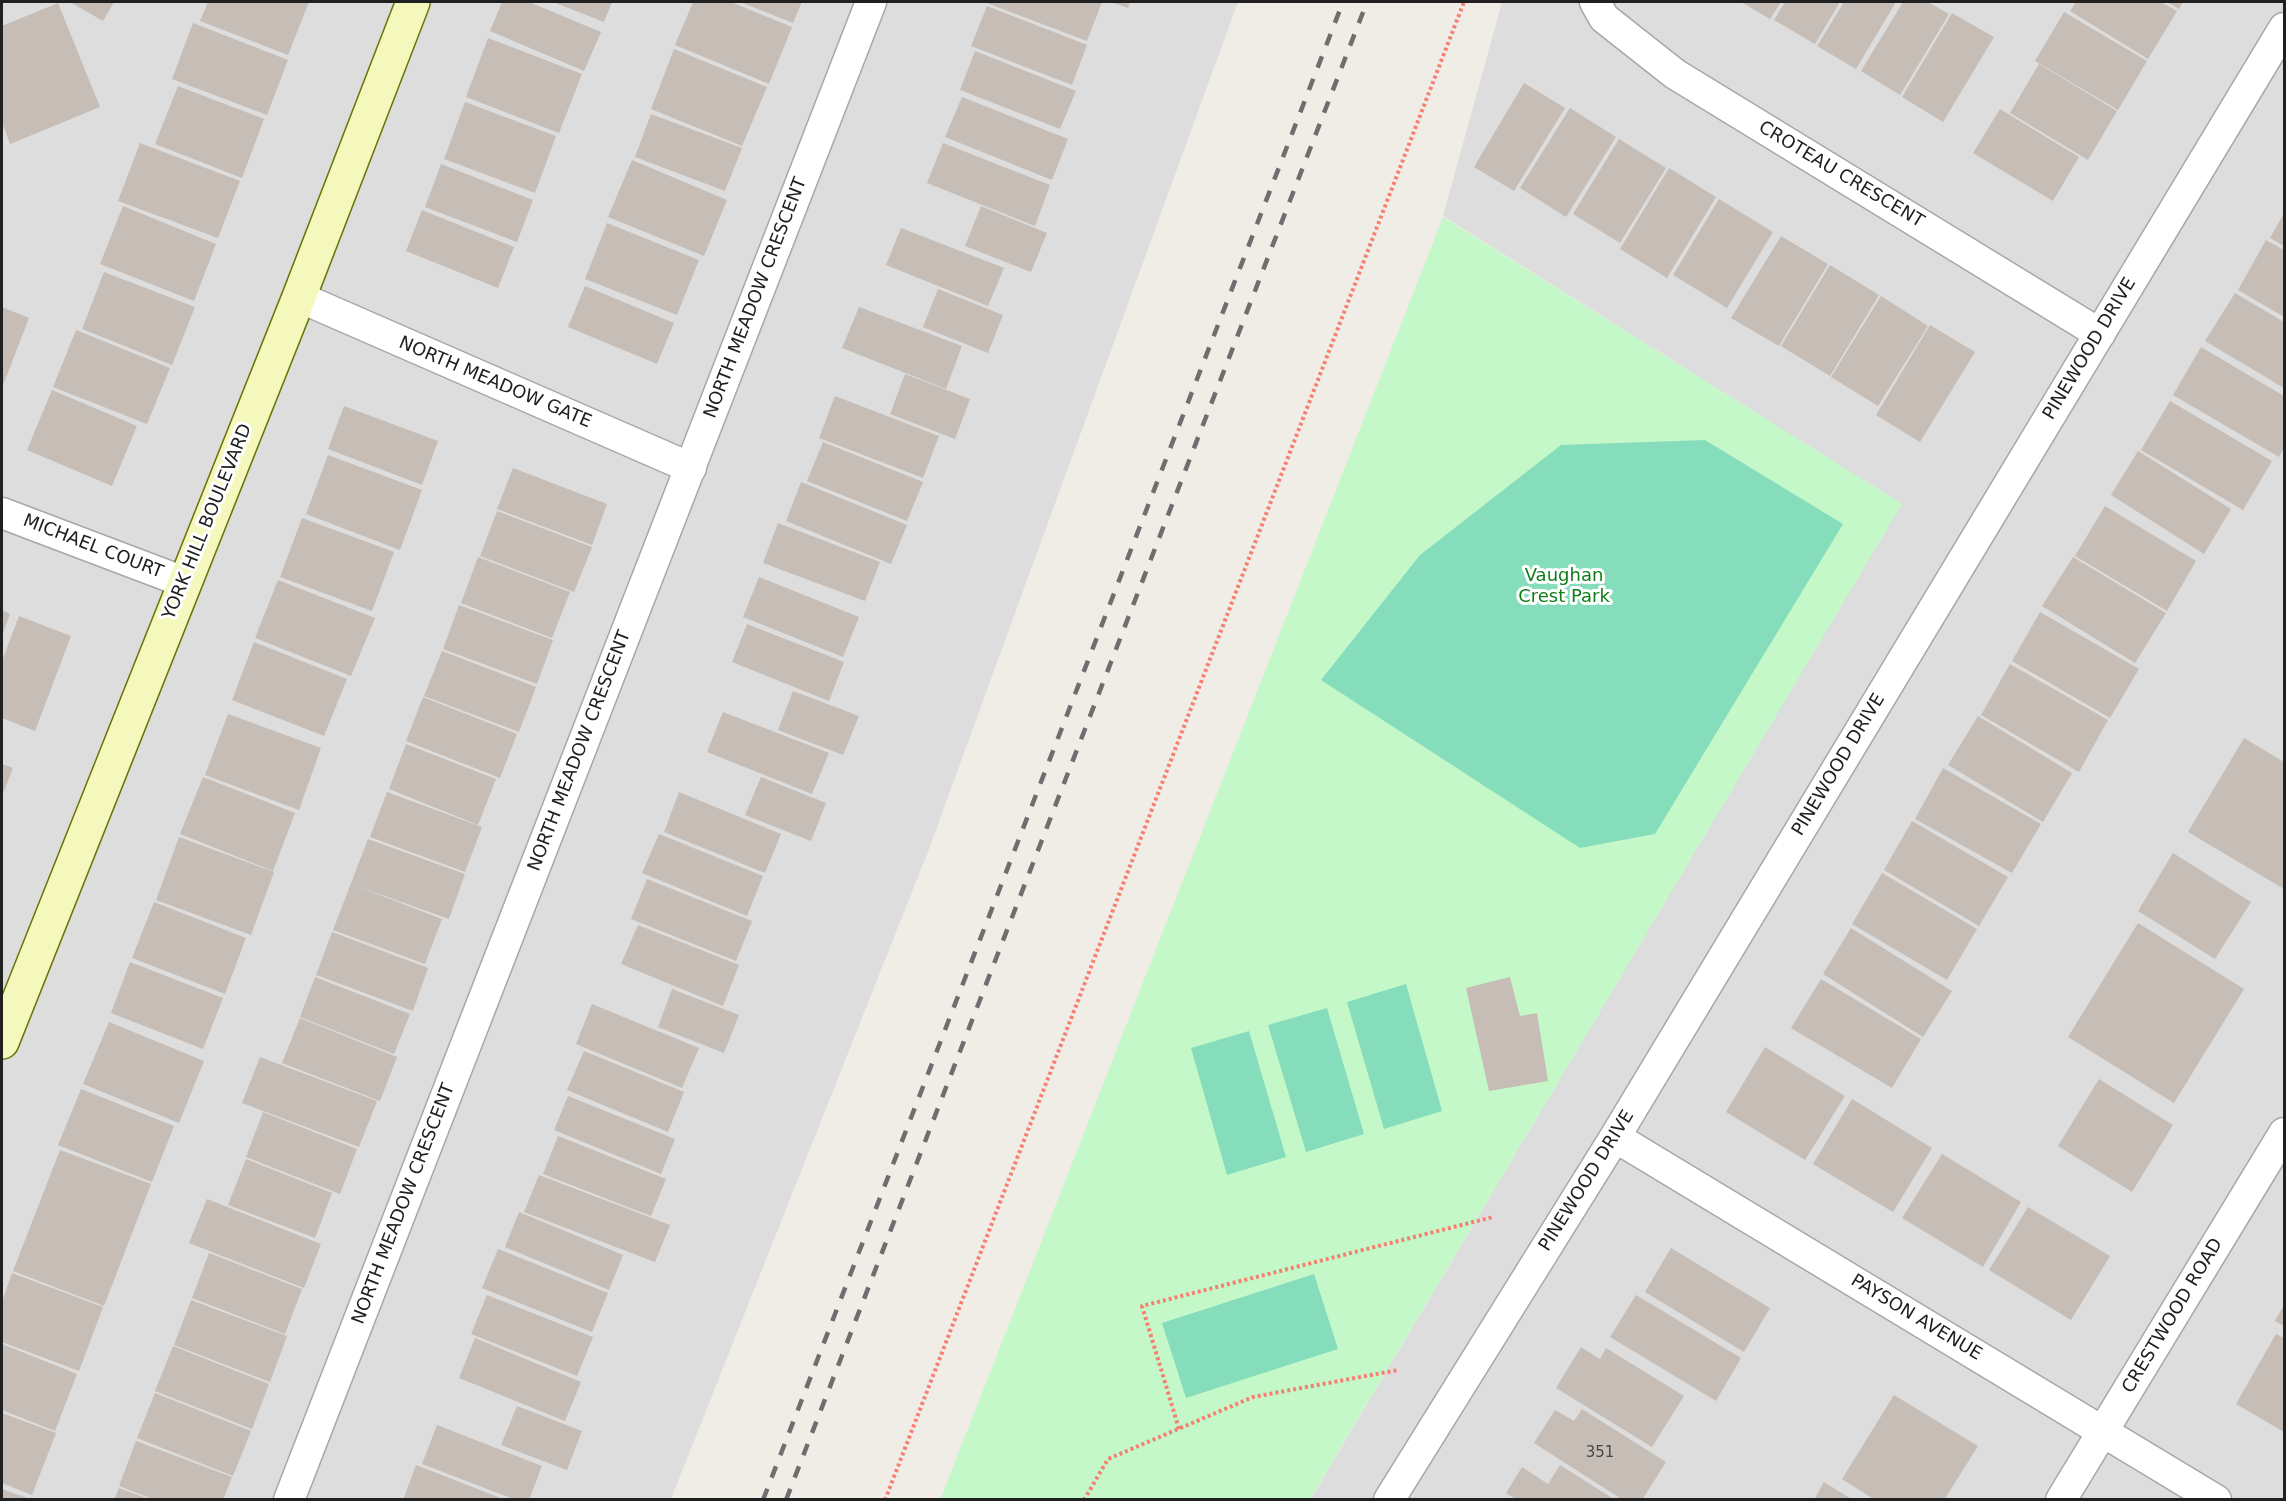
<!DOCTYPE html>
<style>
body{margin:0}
#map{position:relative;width:2286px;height:1501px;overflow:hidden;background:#f0ede6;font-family:"DejaVu Sans",sans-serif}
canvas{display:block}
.frame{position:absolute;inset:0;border:3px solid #202020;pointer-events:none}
</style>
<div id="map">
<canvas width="2286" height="1501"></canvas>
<div class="frame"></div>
</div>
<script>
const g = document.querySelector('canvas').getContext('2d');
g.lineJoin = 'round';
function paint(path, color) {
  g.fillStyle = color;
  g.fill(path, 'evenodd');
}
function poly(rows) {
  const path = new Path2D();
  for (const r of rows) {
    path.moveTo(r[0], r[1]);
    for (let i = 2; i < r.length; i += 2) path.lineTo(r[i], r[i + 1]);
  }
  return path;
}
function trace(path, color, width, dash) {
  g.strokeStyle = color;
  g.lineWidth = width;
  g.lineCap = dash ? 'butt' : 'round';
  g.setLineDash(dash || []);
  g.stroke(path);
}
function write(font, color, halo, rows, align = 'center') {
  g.font = font + ' "DejaVu Sans",sans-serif';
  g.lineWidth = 6;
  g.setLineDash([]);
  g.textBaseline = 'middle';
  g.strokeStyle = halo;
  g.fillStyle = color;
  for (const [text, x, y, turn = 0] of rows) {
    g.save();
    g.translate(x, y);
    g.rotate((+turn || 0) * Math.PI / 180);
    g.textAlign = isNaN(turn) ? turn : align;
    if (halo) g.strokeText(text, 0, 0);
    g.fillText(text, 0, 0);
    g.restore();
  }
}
const residential = poly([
 [2,2,1238,2,929,849,671,1499,2,1500],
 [1502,2,2284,2,2284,1499,1310,1500,1901,504,1443,216]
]);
const park = poly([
 [1443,217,1902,504,1310,1499,940,1500]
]);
const pitch = poly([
 [1705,440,1843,524,1655,834,1580,848,1321,680,1420,555,1561,445],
 [1406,984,1442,1111,1384,1129,1347,1002],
 [1327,1008,1364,1134,1306,1152,1268,1025],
 [1249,1031,1286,1157,1227,1175,1191,1048],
 [1314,1274,1338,1349,1186,1398,1162,1323]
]);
const building = poly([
 [70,2,114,2,103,21],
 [208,2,309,2,288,55,200,21],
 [502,2,529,2,601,32,584,71,490,31],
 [553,2,612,2,604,22],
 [693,2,731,2,792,27,769,84,675,45],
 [740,2,802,2,793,23],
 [984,2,1102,2,1087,41],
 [1111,2,1130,2,1128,8],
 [1741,2,1781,2,1770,19],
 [1785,2,1840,2,1815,44,1774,20],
 [1844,2,1896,2,1856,69,1817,46],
 [1903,2,1928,2,1949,14,1900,95,1861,71],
 [2076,2,2161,2,2177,11,2148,59,2070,11],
 [2167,2,2183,2,2179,9],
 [58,3,100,107,10,144,2,122,2,26],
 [987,6,1087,45,1072,85,971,46],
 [2064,12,2147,61,2118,110,2035,61],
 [1952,13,1994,37,1943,122,1902,97],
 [193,23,288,60,267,115,172,79],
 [488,38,582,74,559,133,466,97],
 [674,49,767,87,742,146,651,109],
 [975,51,1076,91,1060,129,960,90],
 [2039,64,2117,111,2088,160,2010,113],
 [1524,83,1565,108,1514,191,1474,167],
 [178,86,264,119,242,178,155,144],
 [962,97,1068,139,1052,180,945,137],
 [465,102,556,136,535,193,444,159],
 [1570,108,1616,137,1566,217,1520,188],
 [2000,109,2079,157,2053,201,1973,153],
 [651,114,742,148,725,191,635,157],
 [1619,139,1666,168,1620,243,1573,214],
 [140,143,240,181,218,238,118,201],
 [943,143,1050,185,1035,226,927,183],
 [632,160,727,200,704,256,608,217],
 [441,164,533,200,517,242,425,207],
 [1669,168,1716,197,1667,278,1620,249],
 [1719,199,1773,232,1727,308,1673,275],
 [123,206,216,244,194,301,100,264],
 [981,206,1047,233,1031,272,965,246],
 [422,210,514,247,498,288,406,251],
 [2284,213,2284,246,2270,238],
 [607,223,699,260,677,315,585,279],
 [901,228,1004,268,988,306,886,265],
 [1781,236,1828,264,1779,346,1731,318],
 [2266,240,2284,250,2284,317,2238,290],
 [1830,265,1879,295,1830,376,1781,346],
 [104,272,195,307,172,365,82,329],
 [585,286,674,323,657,364,568,327],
 [938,289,1003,315,988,353,923,327],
 [2235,293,2284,322,2284,388,2205,341],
 [1881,296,1928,326,1878,406,1831,377],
 [2,307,29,318,2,388],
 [859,307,962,346,946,389,842,348],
 [1930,325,1975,352,1920,442,1876,415],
 [76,330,170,368,147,424,53,387],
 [2201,347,2284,396,2284,448,2279,457,2173,395],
 [905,374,970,399,955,439,890,414],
 [52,390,137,426,112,486,27,450],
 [835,396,939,436,923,478,819,438],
 [2170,401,2272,461,2243,510,2141,450],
 [344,406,438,441,422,485,328,449],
 [823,442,923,482,907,521,807,481],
 [2138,451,2231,509,2204,554,2111,495],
 [328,455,422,490,400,550,306,514],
 [513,468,607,504,592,545,497,509],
 [801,482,907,525,891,564,786,521],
 [2105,506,2196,561,2167,611,2075,556],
 [497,511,592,547,574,592,480,556],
 [302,518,394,552,372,611,280,577],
 [778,523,880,562,865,601,763,563],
 [478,557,570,592,552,638,461,603],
 [2073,557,2166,613,2135,663,2042,606],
 [759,577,859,617,843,657,743,617],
 [278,580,375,618,351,676,255,638],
 [459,605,553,640,537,684,443,649],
 [2,610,10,614,2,636],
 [2040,612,2139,669,2110,718,2012,661],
 [19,616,71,636,35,731,2,718,2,661],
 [747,624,844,662,829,701,732,662],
 [254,642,347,679,324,736,232,700],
 [442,651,536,687,519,732,424,696],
 [2010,664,2108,720,2079,772,1981,715],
 [793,691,859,716,843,755,778,730],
 [423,697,517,734,500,778,406,741],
 [723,712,829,753,812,794,707,752],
 [228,714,321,748,299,810,205,775],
 [1978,716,2072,773,2043,822,1948,765],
 [2244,738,2284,762,2284,889,2188,832],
 [406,744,496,779,478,825,389,789],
 [2,764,13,768,2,796],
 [1943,768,2041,824,2012,873,1915,819],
 [203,777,295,813,273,871,180,834],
 [761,777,826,803,811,841,745,815],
 [387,792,482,827,465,872,370,837],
 [679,792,781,834,765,873,664,832],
 [1912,821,2008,877,1979,926,1884,870],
 [659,834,763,876,747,916,642,873],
 [179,837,274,872,251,935,156,900],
 [368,839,465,874,449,919,354,885,442,919,425,964,333,930],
 [2173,853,2251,902,2215,959,2138,911],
 [1882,873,1977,929,1947,980,1852,924],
 [647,879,752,921,736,961,631,919],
 [154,902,246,938,225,994,132,958],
 [2138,923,2244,989,2174,1103,2068,1037],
 [638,925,739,965,723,1006,621,964],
 [1851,928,1952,991,1923,1037,1823,974],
 [332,932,428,968,413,1011,316,975],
 [130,962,223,998,203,1049,111,1013],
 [315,977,410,1014,394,1054,300,1017],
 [1510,977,1520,1016,1537,1013,1548,1081,1489,1091,1466,988],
 [1821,979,1921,1039,1892,1088,1791,1028],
 [672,989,739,1015,724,1053,658,1027],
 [592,1004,699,1048,682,1088,576,1044],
 [300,1018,397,1057,380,1101,282,1063],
 [109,1022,204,1061,179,1123,83,1084],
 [1765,1047,1845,1096,1805,1160,1726,1112],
 [584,1051,684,1092,668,1132,567,1090],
 [260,1057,377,1101,359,1147,242,1103],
 [2099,1079,2173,1125,2132,1192,2058,1146],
 [81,1089,174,1126,152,1182,58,1145],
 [568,1096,675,1139,661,1174,554,1130],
 [1852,1099,1932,1148,1893,1212,1813,1164],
 [263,1112,357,1149,340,1194,246,1157],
 [558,1136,666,1179,651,1216,543,1174],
 [60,1150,151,1184,104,1306,13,1271],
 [1942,1154,2021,1202,1983,1267,1902,1218],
 [246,1159,332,1193,315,1238,228,1205],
 [539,1175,670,1225,655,1262,524,1212],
 [207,1199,321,1244,304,1288,189,1243],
 [2028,1207,2110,1256,2071,1320,1989,1270],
 [519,1212,623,1255,609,1290,505,1247],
 [1671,1248,1770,1308,1744,1352,1645,1292],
 [498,1249,608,1293,592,1332,482,1288],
 [209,1253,302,1289,285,1334,192,1298],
 [12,1273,103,1307,79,1371,2,1342,2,1302],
 [487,1295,593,1337,577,1376,471,1334],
 [1636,1295,1741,1358,1716,1401,1610,1337],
 [191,1300,287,1336,270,1382,174,1345],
 [2284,1305,2284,1326,2275,1321],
 [2276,1334,2284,1338,2284,1432,2236,1404],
 [475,1338,581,1382,565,1421,459,1378],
 [2,1344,77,1374,55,1431,2,1410],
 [173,1346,269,1384,252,1429,155,1391],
 [1581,1347,1600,1359,1606,1348,1684,1396,1652,1447,1556,1388],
 [155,1393,251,1431,233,1476,137,1438],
 [1894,1395,1978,1446,1944,1500,1875,1500,1842,1479],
 [517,1406,582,1431,567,1470,501,1445],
 [1582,1409,1666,1462,1642,1500,1623,1500,1534,1443,1555,1410,1574,1421],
 [2,1413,56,1433,32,1495,2,1483],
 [437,1425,542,1466,529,1500,516,1500,422,1464],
 [136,1441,232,1477,223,1500,155,1500,119,1486],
 [416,1465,503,1499,503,1500,403,1500],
 [1560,1465,1615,1500,1517,1500,1506,1493,1522,1467,1548,1484],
 [1824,1482,1853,1500,1814,1500],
 [119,1488,149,1499,149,1500,114,1500],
 [2,1489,30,1499,30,1500,2,1500]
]);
const path = poly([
 [1179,1429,1142,1306,1493,1217],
 [885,1500,1464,2],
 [1084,1500,1108,1459,1253,1397,1398,1370]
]);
const street = poly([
 [1595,2,1604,18,1675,74,2100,334],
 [299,297,691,468],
 [2,513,184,582],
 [1615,1137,2216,1500],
 [289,1500,871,2],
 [1389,1500,1615,1137,2284,28],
 [2061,1500,2284,1133]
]);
const secondary = poly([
 [2,1042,299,297,413,2]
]);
const rail = poly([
 [763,1500,1343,2],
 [786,1500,1367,2]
]);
const numberNames = [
 ["351",1600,1453]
];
const streetNames = [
 ["CROTEAU CRESCENT",1841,175,31],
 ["NORTH MEADOW CRESCENT",756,298,-69],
 ["PINEWOOD DRIVE",2090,349,-59],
 ["NORTH MEADOW GATE",495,383,23],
 ["YORK HILL BOULEVARD",208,522,-68],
 ["MICHAEL COURT",93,547,21],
 ["NORTH MEADOW CRESCENT",580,751,-69],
 ["PINEWOOD DRIVE",1839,765,-59],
 ["PINEWOOD DRIVE",1587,1181,-58],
 ["NORTH MEADOW CRESCENT",404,1204,-69],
 ["CRESTWOOD ROAD",2173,1316,-59],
 ["PAYSON AVENUE",1916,1318,31]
];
const parkNames = [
 ["Vaughan",1564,576],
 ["Crest Park",1564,597]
];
paint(residential, '#dedddd');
paint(park, '#c5f8c9');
paint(pitch, '#86ddbc');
paint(building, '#c5bdb6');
trace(street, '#a7a7a7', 33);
trace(secondary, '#6a7607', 36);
trace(path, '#f77f71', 4, [3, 3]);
trace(street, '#fff', 30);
trace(secondary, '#f5f8bc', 33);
trace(rail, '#6e6e6e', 4.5, [12, 12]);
write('15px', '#494746', null, numberNames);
write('18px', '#202020', '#fff', streetNames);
write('18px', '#0e7d18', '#fff', parkNames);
</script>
